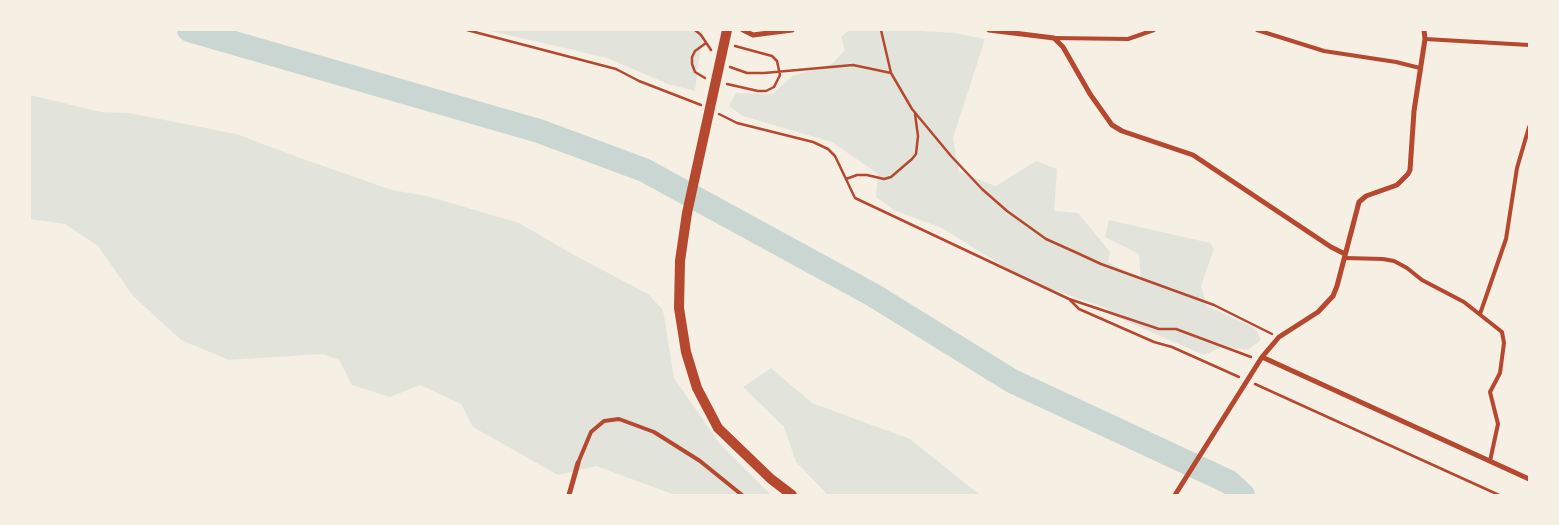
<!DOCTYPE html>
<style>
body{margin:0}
#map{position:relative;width:1559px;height:525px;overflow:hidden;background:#f6efe4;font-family:Quicksand,sans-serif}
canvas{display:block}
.frame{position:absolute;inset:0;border:31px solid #f6efe4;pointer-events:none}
</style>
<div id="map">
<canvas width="1559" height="525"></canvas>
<div class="frame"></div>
</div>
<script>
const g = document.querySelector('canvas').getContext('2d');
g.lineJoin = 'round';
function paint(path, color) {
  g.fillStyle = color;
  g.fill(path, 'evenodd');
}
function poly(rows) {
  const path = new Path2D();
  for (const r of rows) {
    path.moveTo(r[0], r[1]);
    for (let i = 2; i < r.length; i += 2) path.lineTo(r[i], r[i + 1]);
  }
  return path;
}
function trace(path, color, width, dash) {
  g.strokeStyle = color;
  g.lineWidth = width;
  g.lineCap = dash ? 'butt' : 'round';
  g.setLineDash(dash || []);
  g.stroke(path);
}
const green = poly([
 [487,30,703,30,695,91,668,84,607,58],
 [849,30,905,30,955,33,985,39,953,138,959,172,996,186,1036,161,1057,169,1054,211,1078,213,1110,252,1108,262,1141,280,1139,254,1105,237,1109,220,1210,243,1214,249,1201,286,1207,306,1255,328,1261,340,1248,350,1222,347,1204,355,1119,318,1104,307,1027,281,942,228,896,211,876,197,878,174,832,142,743,116,729,106,736,93,773,94,792,76,832,64,845,50,841,37],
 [30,95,101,112,129,113,236,134,306,160,392,190,427,196,519,223,574,255,648,294,663,310,674,378,720,444,771,495,675,495,596,466,558,475,473,427,461,404,420,385,390,397,352,385,339,360,323,354,229,360,181,340,133,296,98,246,65,224,30,219],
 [771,368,812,403,910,439,980,495,827,494,796,462,784,427,743,387]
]);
const river = poly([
 [189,30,539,131,644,170,873,295,1012,381,1229,482,1243,495]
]);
const path = poly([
 [467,30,616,69,639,81,701,105],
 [695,30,701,35,711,50],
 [881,30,891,73,912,109,951,156,982,189,1007,211,1046,239,1075,252,1101,264,1214,305,1272,334],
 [730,67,747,73,764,73,853,65,891,73],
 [705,78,695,72,692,64,692,57,695,51,706,43],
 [727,84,758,91,766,91,774,87,780,75,777,61,772,56,735,46],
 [719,114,737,123,813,142,828,149,835,156,855,198,1069,299,1159,329,1176,329,1251,357],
 [846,179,857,175,867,175,884,179,891,177,912,159,916,154,918,136,915,114],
 [1070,300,1079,309,1154,342,1172,347,1239,377],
 [1255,384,1499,495]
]);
const service = poly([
 [1257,30,1324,51,1396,62,1420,68],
 [1054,38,1128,39,1154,30],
 [1425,39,1529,45],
 [1345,258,1383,259,1394,261,1407,268,1422,280,1464,302,1502,332,1504,343,1500,373,1490,392,1498,424,1490,461],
 [1480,314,1506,239,1517,168,1529,127],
 [578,463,591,432,604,421,619,419,654,432,700,461,742,495]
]);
const minor = poly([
 [743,30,753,35,792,30],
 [989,30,1054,38,1063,47,1090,94,1112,125,1122,131,1193,155,1331,247,1345,254],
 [1262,357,1529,479],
 [569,495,578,463],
 [1175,495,1262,357,1279,337,1318,312,1333,296,1337,286,1359,202,1366,196,1397,185,1408,174,1410,170,1414,111,1425,39,1424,30]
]);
const secondary = poly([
 [727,30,687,213,680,261,679,308,686,352,697,388,718,428,771,479,792,495]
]);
paint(green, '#e2e4dc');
trace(river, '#c9d6d2', 24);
trace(path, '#b5482f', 2.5);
trace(service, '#b5482f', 4);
trace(minor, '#b5482f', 5);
trace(secondary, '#b5482f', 10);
</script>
